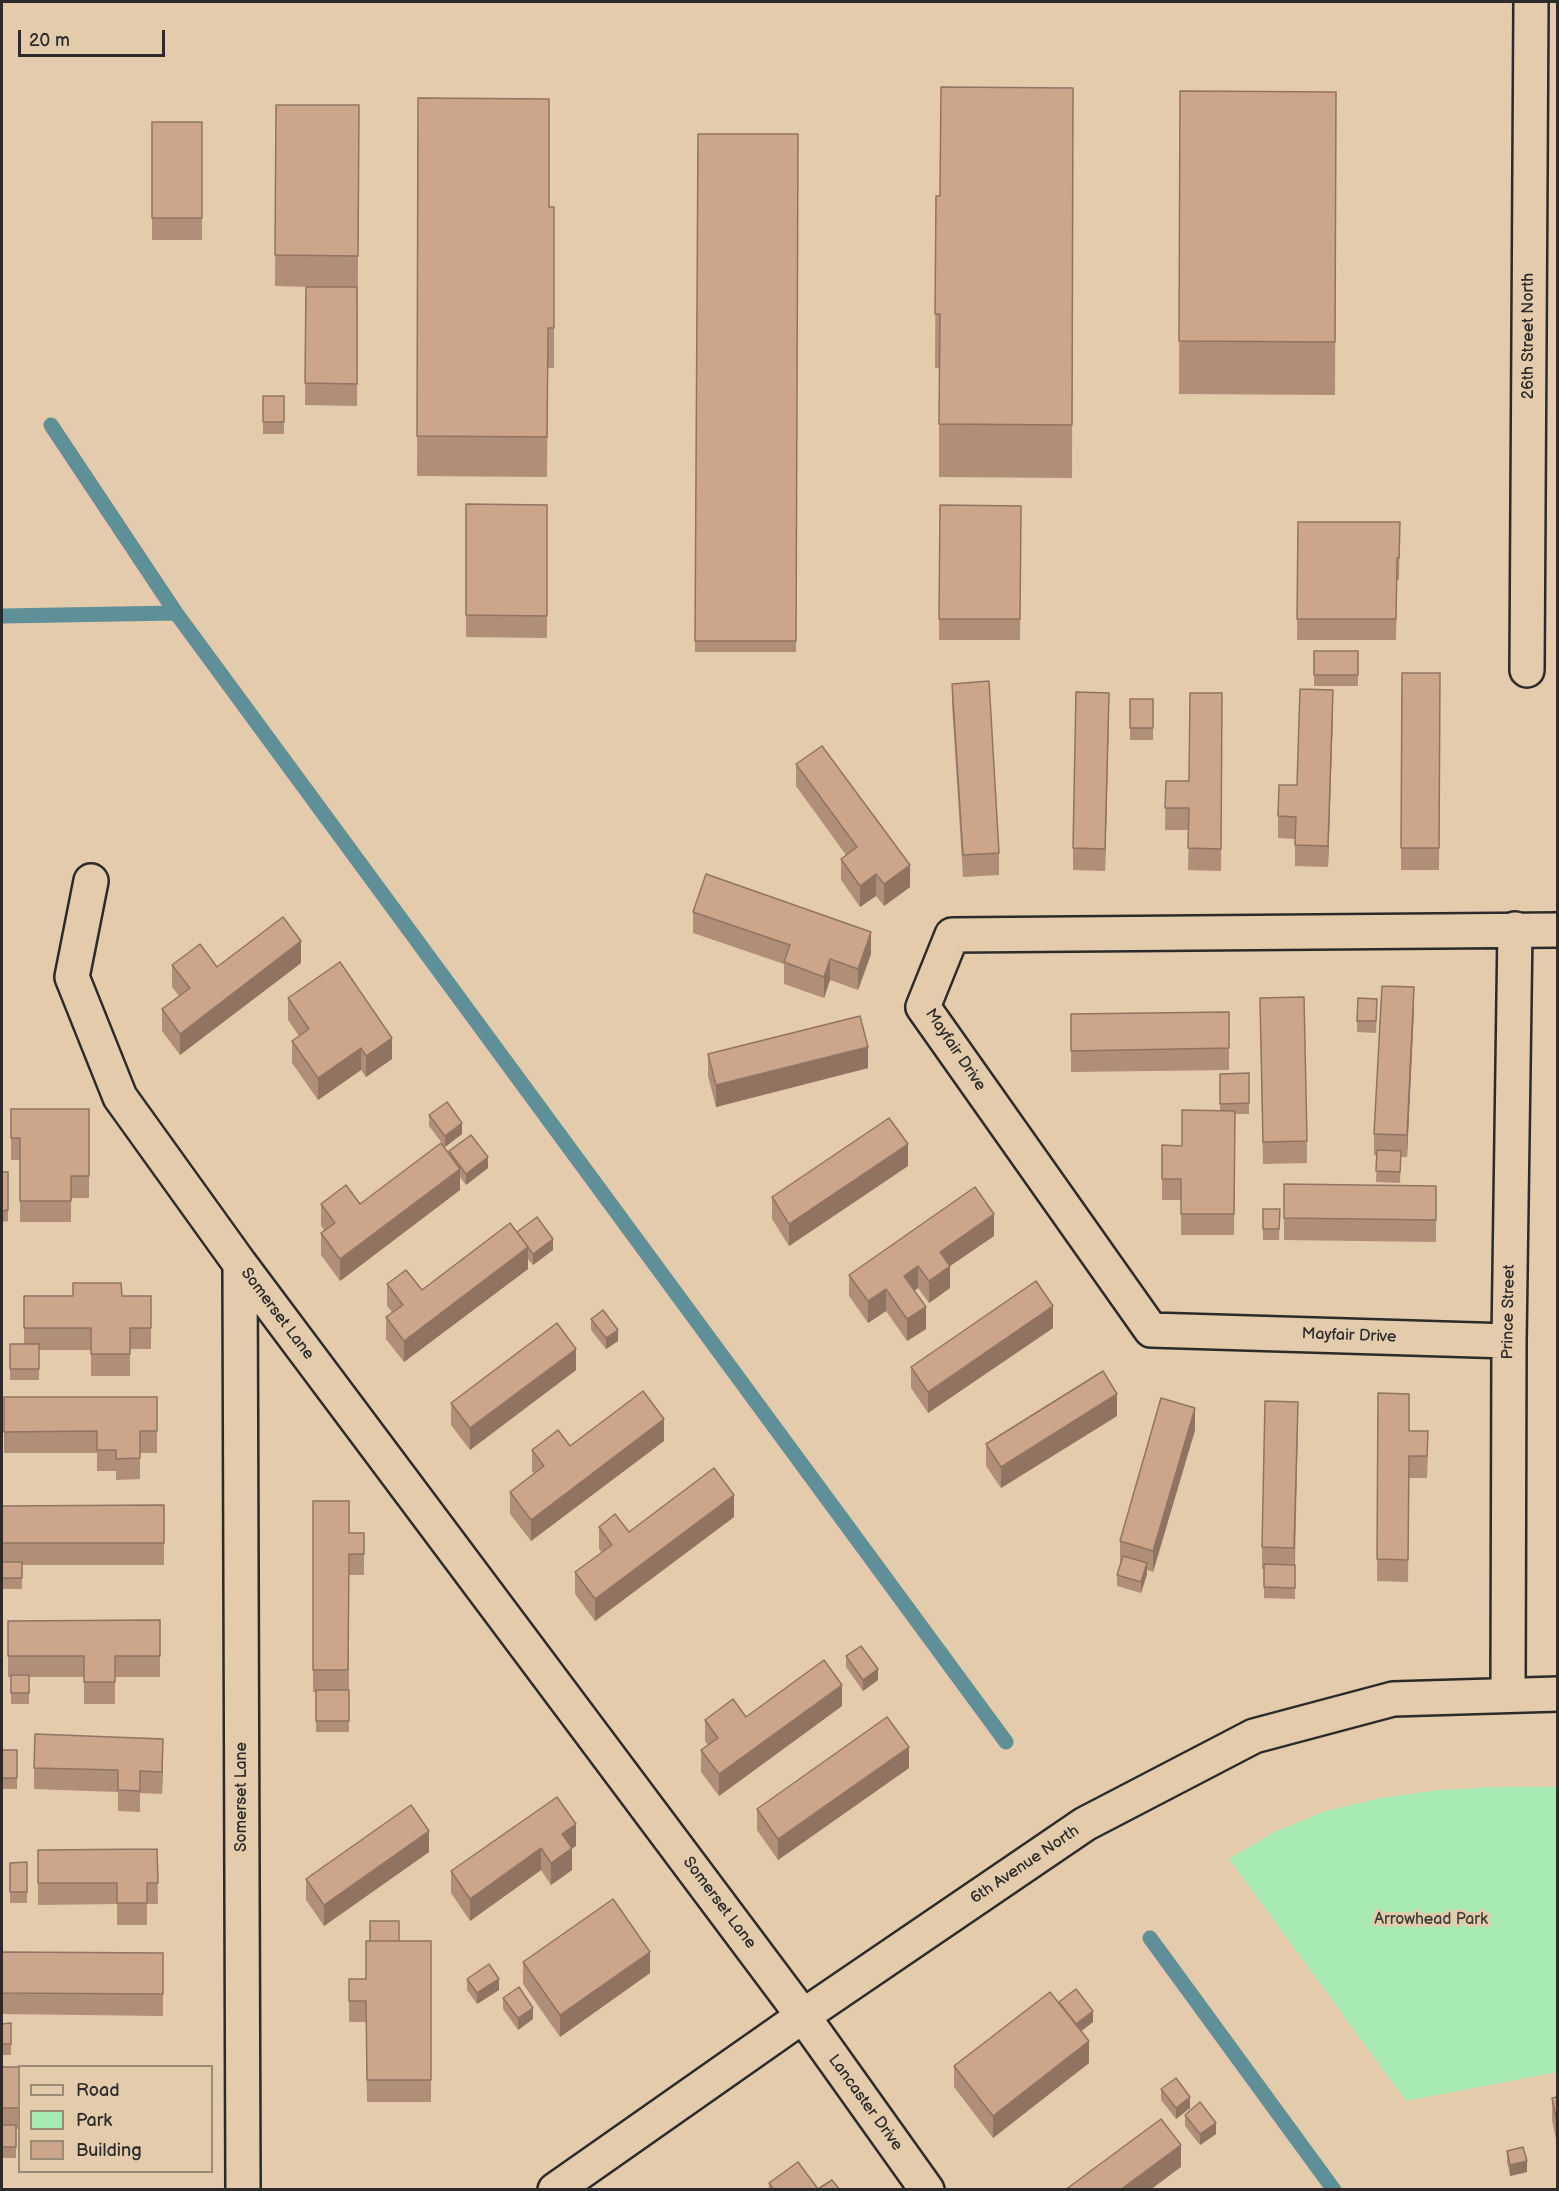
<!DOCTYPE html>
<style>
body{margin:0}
#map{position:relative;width:1559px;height:2191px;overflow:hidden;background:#e3cbab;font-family:"Balsamiq Sans",sans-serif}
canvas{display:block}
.frame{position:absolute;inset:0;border:3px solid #2b2b2b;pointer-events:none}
.legend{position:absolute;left:18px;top:2065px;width:195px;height:108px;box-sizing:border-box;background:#e3cbab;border:2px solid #998b78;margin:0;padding:8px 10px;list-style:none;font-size:18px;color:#2b2b2b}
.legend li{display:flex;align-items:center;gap:12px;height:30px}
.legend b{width:30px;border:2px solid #998b78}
.scale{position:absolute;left:18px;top:30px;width:147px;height:27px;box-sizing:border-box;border:3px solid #2b2b2b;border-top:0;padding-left:8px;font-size:18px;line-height:21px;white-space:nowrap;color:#2b2b2b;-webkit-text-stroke:4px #e3cbab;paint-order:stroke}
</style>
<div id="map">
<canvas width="1559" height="2191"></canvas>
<div class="frame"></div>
<ul class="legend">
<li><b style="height:8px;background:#e3cbab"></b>Road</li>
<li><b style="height:16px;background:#a8eab4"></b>Park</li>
<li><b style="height:16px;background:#cda58b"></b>Building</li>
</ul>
<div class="scale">20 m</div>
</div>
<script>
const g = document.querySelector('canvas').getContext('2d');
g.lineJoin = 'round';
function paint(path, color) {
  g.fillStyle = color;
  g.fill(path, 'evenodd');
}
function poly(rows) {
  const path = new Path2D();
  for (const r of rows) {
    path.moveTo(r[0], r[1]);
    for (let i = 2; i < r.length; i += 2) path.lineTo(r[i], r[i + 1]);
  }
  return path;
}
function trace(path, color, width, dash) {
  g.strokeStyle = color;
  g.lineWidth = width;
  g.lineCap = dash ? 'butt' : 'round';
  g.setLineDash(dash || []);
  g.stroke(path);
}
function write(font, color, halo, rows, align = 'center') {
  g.font = font + ' "Balsamiq Sans",sans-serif';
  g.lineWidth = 6;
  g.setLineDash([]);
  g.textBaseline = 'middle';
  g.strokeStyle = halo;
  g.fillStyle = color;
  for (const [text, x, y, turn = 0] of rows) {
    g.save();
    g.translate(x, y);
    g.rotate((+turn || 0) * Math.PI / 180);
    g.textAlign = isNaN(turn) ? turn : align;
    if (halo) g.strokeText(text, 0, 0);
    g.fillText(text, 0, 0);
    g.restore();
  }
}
const green = poly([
 [1494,1787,1557,1787,1557,2072,1406,2101,1229,1859,1276,1831,1326,1811,1381,1798,1440,1790]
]);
const stream = poly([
 [51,425,176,613,1006,1742],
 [2,616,176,613],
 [1150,1938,1334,2190]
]);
const street = poly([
 [1527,670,1531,2],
 [91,881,72,977,120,1097,240,1264],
 [1509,1341,1151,1330,923,1007,952,935,1558,930],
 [1508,1694,1509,1341,1515,929],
 [243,2190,240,1264,803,2016,927,2190],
 [555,2190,803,2016,1085,1824,1254,1736,1393,1699,1558,1694]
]);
const wall = poly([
 [1073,88,1072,478,939,477,939,368,935,368,936,196,940,196],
 [1180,91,1336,92,1335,395,1179,394],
 [418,98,549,207,554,207,554,368,548,368,547,477,417,476],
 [276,105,359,105,357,406,305,405,306,287,311,287,275,286],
 [152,122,202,122,202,240,152,240],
 [698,134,798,134,796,652,695,652],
 [263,396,284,396,284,434,263,434],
 [466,504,547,505,547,638,466,637],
 [940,505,1021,506,1020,640,939,640],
 [1298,522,1400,522,1399,580,1397,580,1396,640,1297,640],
 [1314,651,1358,651,1358,686,1314,686],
 [1402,673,1440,673,1439,870,1401,870],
 [952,684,999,853,999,875,963,877,952,705],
 [1222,693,1221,871,1188,870,1189,830,1165,830,1166,781,1189,781],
 [1130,699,1153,699,1153,740,1130,740],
 [1333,712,1328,867,1295,866,1295,839,1278,838,1278,816,1297,785],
 [1109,714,1105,871,1073,870,1073,848],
 [796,764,910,887,884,906,876,896,860,907,841,880,841,859,846,855,796,786],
 [693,912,871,954,858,990,830,980,824,998,784,984,784,964,693,933],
 [301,963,180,1055,162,1031,162,1009,179,996,172,987,172,965,217,967],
 [288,998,392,1059,366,1077,361,1070,318,1100,292,1063,292,1041,299,1036,288,1020],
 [1414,1009,1407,1157,1401,1157,1400,1183,1376,1182,1377,1156,1374,1155,1374,1134],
 [1377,1010,1376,1033,1357,1032,1357,1021],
 [1229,1012,1229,1070,1071,1072,1071,1014],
 [1260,1020,1307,1141,1307,1163,1263,1164],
 [708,1054,868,1068,716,1107,708,1076],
 [1249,1073,1249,1114,1235,1114,1234,1235,1181,1235,1181,1200,1162,1200,1162,1145,1182,1146,1220,1111,1220,1074],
 [11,1109,89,1109,89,1198,71,1198,71,1222,20,1222,20,1160,11,1160],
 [429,1115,462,1134,445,1147,429,1126],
 [449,1151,488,1168,466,1185,460,1177,460,1190,340,1281,321,1255,321,1233,324,1230,321,1225,321,1204,360,1204,449,1153],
 [908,1166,789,1246,772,1219,772,1197],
 [2,1172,8,1172,8,1221,2,1222],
 [1284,1184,1436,1186,1436,1242,1284,1240],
 [1263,1209,1280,1209,1279,1240,1263,1240],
 [517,1232,553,1250,533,1265,528,1259,528,1269,404,1362,386,1339,386,1317,392,1312,387,1306,387,1284,422,1290],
 [994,1236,950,1266,950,1288,929,1303,918,1288,914,1291,926,1329,907,1341,886,1311,868,1323,849,1296,849,1275],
 [24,1296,151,1296,151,1349,130,1349,130,1376,91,1376,91,1350,39,1350,39,1380,10,1380,10,1344,24,1344],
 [591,1319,618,1341,606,1349,591,1330],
 [1053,1328,928,1413,911,1388,911,1367],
 [576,1370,470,1450,451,1425,451,1403],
 [1378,1393,1428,1453,1427,1478,1409,1478,1408,1582,1377,1581],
 [4,1397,157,1397,157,1453,140,1453,140,1479,116,1480,116,1471,97,1471,97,1453,4,1453],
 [1117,1416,1001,1488,986,1466,986,1444],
 [1298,1423,1295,1565,1295,1599,1264,1598,1264,1569,1262,1569,1262,1547],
 [1195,1430,1153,1572,1147,1570,1147,1574,1141,1593,1117,1586,1117,1575,1121,1563,1120,1562,1120,1541],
 [664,1441,531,1541,510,1514,510,1492,534,1474,532,1471,532,1450,570,1446],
 [313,1501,349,1533,364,1533,364,1575,349,1575,349,1732,316,1732,316,1692,313,1692],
 [164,1505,164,1565,22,1565,22,1589,2,1589,2,1506],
 [734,1517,595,1621,575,1594,575,1572,602,1553,599,1549,599,1527,629,1532],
 [160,1620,160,1677,115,1677,115,1704,84,1704,84,1677,29,1677,29,1704,11,1704,11,1677,8,1677,8,1621],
 [846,1656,878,1680,863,1691,846,1667],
 [842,1706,719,1796,701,1772,701,1750,708,1745,705,1741,705,1720,746,1717],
 [2,1750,17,1750,17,1789,2,1789],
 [163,1760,162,1794,140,1793,140,1812,118,1811,118,1792,34,1789,34,1768],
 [909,1768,778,1860,757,1830,757,1809],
 [557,1797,576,1846,572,1848,572,1870,551,1885,541,1870,470,1921,451,1893,451,1871],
 [157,1849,158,1904,147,1904,147,1925,117,1925,117,1904,38,1905,38,1850],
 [429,1852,324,1926,306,1900,306,1879],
 [27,1862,27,1903,10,1903,10,1863],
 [370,1941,431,1941,431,2102,367,2102,366,2022,349,2022,349,1979,366,1979],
 [2,1952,163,1953,163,2016,2,2014],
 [523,1962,650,1973,560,2037,523,1984],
 [467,1979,499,1990,477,2004,467,1990],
 [503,1998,533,2019,518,2030,503,2009],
 [1059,2003,1093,2022,1081,2031,1089,2063,993,2138,954,2087,954,2066],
 [11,2023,11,2055,2,2055,2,2024],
 [2,2067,20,2067,20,2129,16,2129,16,2158,2,2158],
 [1161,2089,1190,2108,1176,2119,1161,2100],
 [1557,2097,1557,2144,1552,2120,1552,2098],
 [1185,2115,1216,2134,1200,2145,1185,2126],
 [1507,2151,1527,2172,1510,2176,1507,2162],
 [769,2183,818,2189,840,2190,769,2190]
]);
const shadedWall = poly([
 [1333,690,1333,712,1328,867,1328,846],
 [1109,693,1109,714,1105,871,1105,849],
 [910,865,910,887,884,906,884,884],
 [876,874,876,896,860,907,860,886],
 [871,932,871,954,858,990,858,969],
 [301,941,301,963,180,1055,180,1034],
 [830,959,830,980,824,998,824,977],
 [1414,987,1414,1009,1407,1157,1407,1135],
 [392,1038,392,1059,366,1077,366,1056],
 [868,1047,868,1068,716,1107,716,1085],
 [361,1048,361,1070,318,1100,318,1078],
 [462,1123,462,1134,445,1147,445,1136],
 [908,1144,908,1166,789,1246,789,1224],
 [488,1157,488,1168,466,1185,466,1174],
 [460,1169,460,1190,340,1281,340,1259],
 [994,1214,994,1236,950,1266,950,1288,929,1303,929,1281,940,1252],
 [553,1239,553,1250,533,1265,533,1254],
 [528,1247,528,1269,404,1362,404,1341],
 [918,1266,918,1288,904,1298,904,1276],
 [886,1289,886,1311,868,1323,868,1301],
 [1053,1306,1053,1328,928,1413,928,1392],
 [926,1307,926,1329,907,1341,907,1319],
 [618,1330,618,1341,606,1349,606,1338],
 [576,1349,576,1370,470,1450,470,1428],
 [1117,1394,1117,1416,1001,1488,1001,1467],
 [1298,1402,1298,1423,1294,1570,1294,1548],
 [1195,1408,1195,1430,1153,1572,1153,1551],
 [664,1419,664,1441,531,1541,531,1520],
 [734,1495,734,1517,595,1621,595,1599],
 [1147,1563,1147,1574,1141,1593,1141,1582],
 [878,1669,878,1680,863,1691,863,1680],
 [842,1685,842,1706,719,1796,719,1774],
 [163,1739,163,1760,162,1794,162,1772],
 [909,1747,909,1768,778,1860,778,1839],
 [576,1824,576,1846,562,1855,562,1834],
 [429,1831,429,1852,324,1926,324,1905],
 [541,1848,541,1870,470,1921,470,1899],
 [572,1848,572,1870,551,1885,551,1863],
 [650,1952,650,1973,560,2037,560,2015],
 [499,1979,499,1990,477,2004,477,1993],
 [533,2008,533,2019,518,2030,518,2018],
 [1093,2011,1093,2022,1075,2036,1075,2025],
 [1089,2041,1089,2063,993,2138,993,2116],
 [1190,2097,1190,2108,1176,2119,1176,2108],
 [1216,2123,1216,2134,1200,2145,1200,2134],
 [1181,2145,1181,2167,1150,2190,1120,2190],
 [1527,2161,1527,2172,1510,2176,1510,2165]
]);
const building = poly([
 [941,87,1073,88,1072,425,939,424,940,314,935,314,936,196,940,196,941,87],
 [1180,91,1336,92,1335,342,1179,341,1180,91],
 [418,98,549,99,549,207,554,207,554,328,548,328,547,437,417,436,418,98],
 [276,105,359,105,358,256,275,255,276,105],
 [152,122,202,122,202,218,152,218,152,122],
 [698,134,798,134,796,641,695,641,698,134],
 [306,287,357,287,357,384,305,383,306,287],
 [263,396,284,396,284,422,263,422,263,396],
 [466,504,547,505,547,616,466,615,466,504],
 [940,505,1021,506,1020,619,939,619,940,505],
 [1298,522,1400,522,1399,558,1397,558,1396,619,1297,619,1298,522],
 [1314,651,1358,651,1358,675,1314,675,1314,651],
 [1402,673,1440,673,1439,848,1401,848,1402,673],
 [989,681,999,853,963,855,952,684,989,681],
 [1300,689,1333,690,1328,846,1295,845,1296,817,1278,816,1279,785,1297,785,1300,689],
 [1076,692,1109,693,1105,849,1073,848,1076,692],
 [1190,693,1222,693,1221,849,1188,848,1189,808,1165,808,1166,781,1189,781,1190,693],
 [1130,699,1153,699,1153,728,1130,728,1130,699],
 [822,746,910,865,884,884,876,874,860,886,841,859,857,847,796,764,822,746],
 [706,874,871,932,858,969,830,959,824,977,784,962,790,945,693,912,706,874],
 [283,917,301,941,180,1034,162,1009,190,988,172,965,200,944,217,967,283,917],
 [340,962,392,1038,366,1056,361,1048,318,1078,292,1041,309,1029,288,998,340,962],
 [1382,986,1414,987,1407,1135,1374,1134,1382,986],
 [1304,997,1307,1141,1263,1142,1260,998,1304,997],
 [1358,998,1377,999,1376,1021,1357,1021,1358,998],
 [1229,1012,1229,1048,1071,1051,1071,1014,1229,1012],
 [860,1016,868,1047,716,1085,708,1054,860,1016],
 [1249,1073,1249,1103,1220,1104,1220,1074,1249,1073],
 [447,1102,462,1123,445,1136,429,1115,447,1102],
 [11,1109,89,1109,89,1176,71,1176,71,1201,20,1201,20,1138,11,1138,11,1109],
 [1182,1110,1235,1111,1234,1214,1181,1214,1181,1179,1162,1179,1162,1145,1182,1146,1182,1110],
 [889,1118,908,1144,789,1224,772,1197,889,1118],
 [471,1135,488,1157,466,1174,449,1151,471,1135],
 [441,1143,460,1169,340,1259,321,1233,335,1223,321,1204,346,1185,360,1204,441,1143],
 [1377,1150,1401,1151,1400,1172,1376,1171,1377,1150],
 [2,1172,8,1172,8,1210,2,1211,2,1172],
 [1284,1184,1436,1186,1436,1220,1284,1218,1284,1184],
 [975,1187,994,1214,940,1252,950,1266,929,1281,918,1266,904,1276,926,1307,907,1319,886,1289,868,1301,849,1275,975,1187],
 [1263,1209,1280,1209,1279,1229,1263,1229,1263,1209],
 [537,1217,553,1239,533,1254,517,1232,537,1217],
 [510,1223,528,1247,404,1341,386,1317,403,1305,387,1284,406,1270,422,1290,510,1223],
 [1036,1281,1053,1306,928,1392,911,1367,1036,1281],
 [73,1283,121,1283,122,1296,151,1296,151,1328,130,1328,130,1354,91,1354,91,1328,24,1328,24,1296,73,1296,73,1283],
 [603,1310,618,1330,606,1338,591,1319,603,1310],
 [557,1323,576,1349,470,1428,451,1403,557,1323],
 [10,1344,39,1344,39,1369,10,1369,10,1344],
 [1103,1371,1117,1394,1001,1467,986,1444,1103,1371],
 [643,1391,664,1419,531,1520,510,1492,544,1466,532,1450,558,1430,570,1446,643,1391],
 [1378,1393,1409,1394,1409,1431,1428,1431,1427,1456,1409,1456,1408,1560,1377,1559,1378,1393],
 [4,1397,157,1397,157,1431,140,1431,140,1458,116,1459,116,1450,97,1450,97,1431,4,1432,4,1397],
 [1161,1398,1195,1408,1153,1551,1120,1541,1161,1398],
 [1265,1401,1298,1402,1294,1548,1262,1547,1265,1401],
 [714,1468,734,1495,595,1599,575,1572,612,1545,599,1527,615,1514,629,1532,714,1468],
 [313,1501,349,1501,349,1533,364,1533,364,1554,349,1554,348,1670,313,1670,313,1501],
 [164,1505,164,1543,2,1543,2,1506,164,1505],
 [1123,1556,1147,1563,1141,1582,1117,1575,1123,1556],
 [2,1562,22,1562,22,1578,2,1578,2,1562],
 [1264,1564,1295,1565,1295,1588,1264,1587,1264,1564],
 [160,1620,160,1656,115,1656,115,1682,84,1682,84,1656,8,1656,8,1621,160,1620],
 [861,1646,878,1669,863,1680,846,1656,861,1646],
 [824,1660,842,1685,719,1774,701,1750,718,1738,705,1720,733,1699,746,1717,824,1660],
 [11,1675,29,1675,29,1693,11,1693,11,1675],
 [316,1690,349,1690,349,1721,316,1721,316,1690],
 [887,1717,909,1747,778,1839,757,1809,887,1717],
 [35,1734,163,1739,162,1772,140,1771,140,1791,118,1790,118,1770,34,1768,35,1734],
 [2,1750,17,1750,17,1778,2,1778,2,1750],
 [557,1797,576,1824,562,1834,572,1848,551,1863,541,1848,470,1899,451,1871,557,1797],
 [411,1805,429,1831,324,1905,306,1879,411,1805],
 [157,1849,158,1883,147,1883,147,1903,117,1903,117,1883,38,1883,38,1850,157,1849],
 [27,1862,27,1892,10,1892,10,1863,27,1862],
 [613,1899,650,1952,560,2015,523,1962,613,1899],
 [370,1921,399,1921,399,1941,370,1941,370,1921],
 [366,1941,431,1941,431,2080,367,2080,366,2001,349,2001,349,1979,366,1979,366,1941],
 [2,1952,163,1953,163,1994,2,1993,2,1952],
 [489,1964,499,1979,477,1993,467,1979,489,1964],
 [519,1987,533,2008,518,2018,503,1998,519,1987],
 [1076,1989,1093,2011,1076,2024,1059,2002,1076,1989],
 [1050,1992,1089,2041,993,2116,954,2066,1050,1992],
 [11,2023,11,2044,2,2044,2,2024,11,2023],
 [2,2067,20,2067,20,2108,2,2108,2,2067],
 [1176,2078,1190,2097,1176,2108,1161,2089,1176,2078],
 [1557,2097,1557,2122,1552,2098,1557,2097],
 [1200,2102,1216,2123,1200,2134,1185,2115,1200,2102],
 [1161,2119,1181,2145,1120,2190,1065,2190,1161,2119],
 [2,2125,16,2125,16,2147,2,2147,2,2125],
 [1523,2147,1527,2161,1510,2165,1507,2151,1523,2147],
 [798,2162,818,2189,832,2180,840,2190,774,2190,769,2183,798,2162]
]);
const streetNames = [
 ["26th Street North",1529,336,-90],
 ["Mayfair Drive",955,1050,56],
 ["Prince Street",1509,1312,-89],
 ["Somerset Lane",277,1314,53],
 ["Mayfair Drive",1349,1336,2],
 ["Somerset Lane",242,1797,-90],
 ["6th Avenue North",1025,1865,-34],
 ["Somerset Lane",719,1903,53],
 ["Lancaster Drive",865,2103,54]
];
const parkNames = [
 ["Arrowhead Park",1431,1920]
];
paint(green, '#a8eab4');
trace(stream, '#609097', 15);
trace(street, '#2b2b2b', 38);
trace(street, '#e3cbab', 33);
paint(wall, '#b08e78');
paint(shadedWall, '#907461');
paint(building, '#cda58b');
trace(building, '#907461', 1.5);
write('16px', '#2b2b2b', '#e3cbab', streetNames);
write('16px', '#383e39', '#e3cbab', parkNames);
</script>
